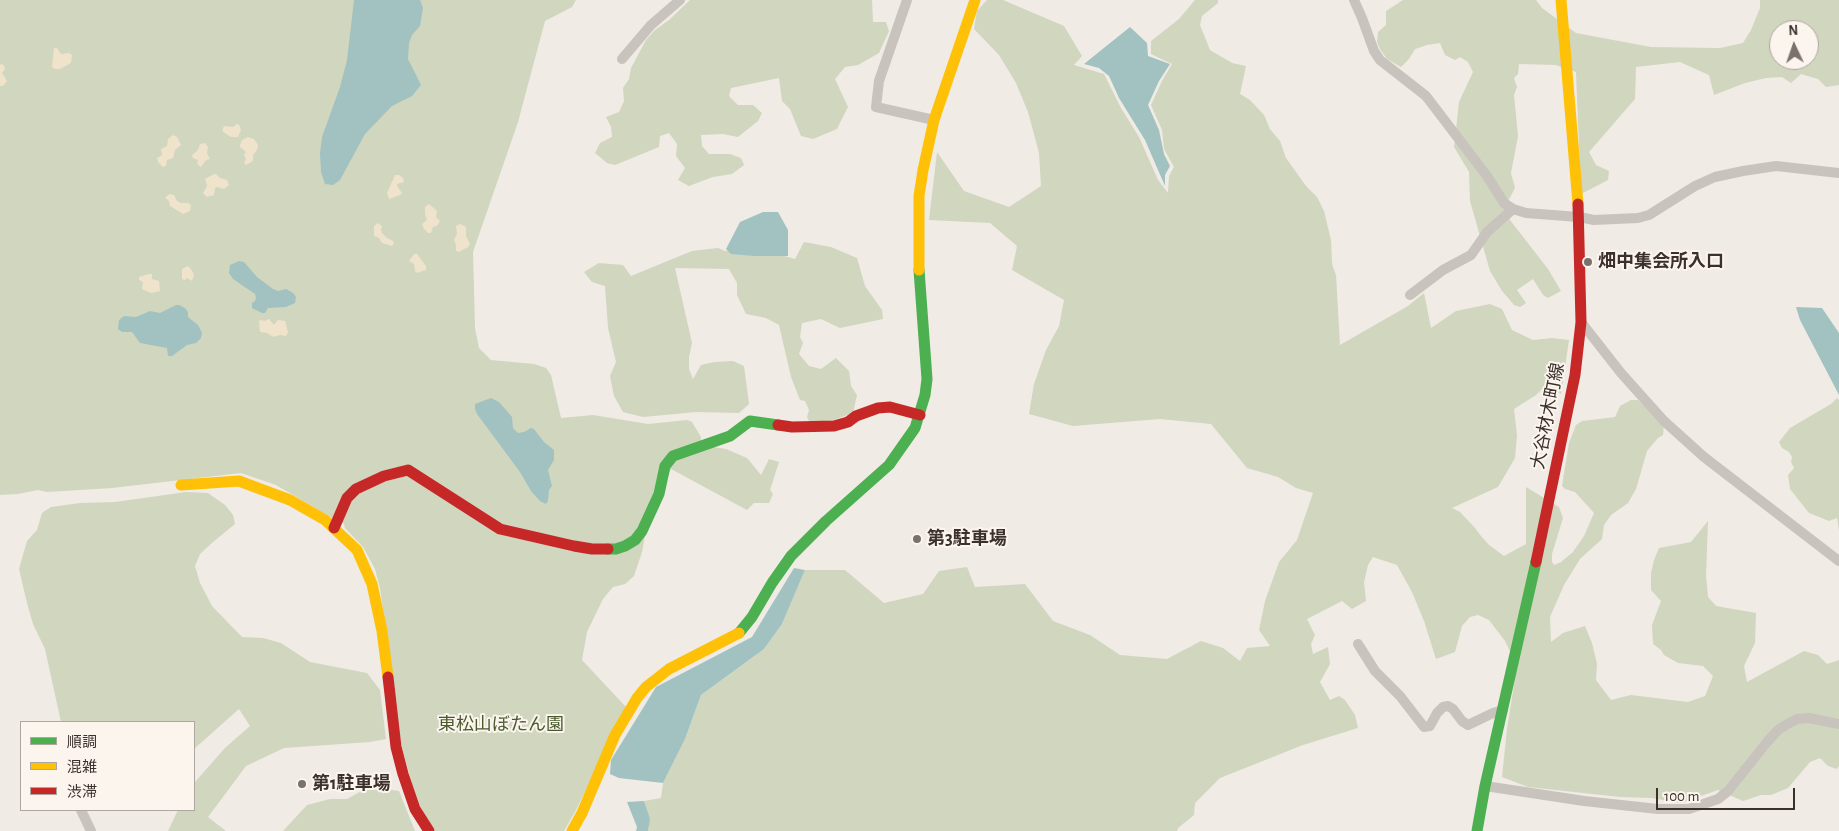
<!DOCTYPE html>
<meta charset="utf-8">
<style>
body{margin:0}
#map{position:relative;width:1839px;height:831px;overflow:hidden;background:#f0ebe5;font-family:"Alegreya Sans","Noto Sans JP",sans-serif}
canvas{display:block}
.legend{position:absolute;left:20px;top:721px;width:175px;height:90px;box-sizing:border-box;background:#fbf5ee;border:1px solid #aea6a0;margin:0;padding:6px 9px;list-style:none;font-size:15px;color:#3b302b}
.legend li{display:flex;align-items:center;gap:10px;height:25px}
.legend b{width:25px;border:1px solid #aea6a0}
.north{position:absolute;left:1769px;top:20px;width:50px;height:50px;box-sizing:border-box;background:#fbf5ee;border:1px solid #aea6a0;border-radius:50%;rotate:357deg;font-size:14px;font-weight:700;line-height:20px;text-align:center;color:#3b302b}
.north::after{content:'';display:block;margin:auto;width:18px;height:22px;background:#7a716c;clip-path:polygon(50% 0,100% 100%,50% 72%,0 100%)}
.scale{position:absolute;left:1656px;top:788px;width:139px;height:22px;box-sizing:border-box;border:2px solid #3b302b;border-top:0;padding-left:6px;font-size:15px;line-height:18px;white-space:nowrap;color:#3b302b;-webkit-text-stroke:4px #fbf5ee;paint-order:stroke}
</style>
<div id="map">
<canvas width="1839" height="831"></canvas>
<ul class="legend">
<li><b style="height:6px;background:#4caf50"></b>順調</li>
<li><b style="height:6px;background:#ffc107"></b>混雑</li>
<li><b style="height:6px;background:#c62828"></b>渋滞</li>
</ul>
<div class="north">N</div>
<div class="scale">100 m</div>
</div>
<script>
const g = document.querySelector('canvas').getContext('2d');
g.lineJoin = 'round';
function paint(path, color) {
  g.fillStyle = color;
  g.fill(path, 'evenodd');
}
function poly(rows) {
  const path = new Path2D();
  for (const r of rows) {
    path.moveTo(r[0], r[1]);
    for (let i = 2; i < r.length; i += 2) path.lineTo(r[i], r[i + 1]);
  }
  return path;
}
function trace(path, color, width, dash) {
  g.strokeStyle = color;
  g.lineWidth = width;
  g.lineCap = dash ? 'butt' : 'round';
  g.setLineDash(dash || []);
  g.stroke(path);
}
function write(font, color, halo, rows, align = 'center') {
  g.font = font + ' "Alegreya Sans","Noto Sans JP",sans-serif';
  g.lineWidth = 4;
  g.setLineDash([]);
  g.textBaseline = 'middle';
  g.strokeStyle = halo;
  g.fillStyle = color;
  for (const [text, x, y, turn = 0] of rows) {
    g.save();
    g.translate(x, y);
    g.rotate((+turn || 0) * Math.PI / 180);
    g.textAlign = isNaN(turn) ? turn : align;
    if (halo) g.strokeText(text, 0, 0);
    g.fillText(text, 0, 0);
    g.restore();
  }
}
const green = poly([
 [0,0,576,0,572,7,545,21,518,122,473,252,475,328,479,348,491,360,534,364,546,368,551,375,561,418,593,415,648,424,687,420,692,422,701,437,701,445,726,449,747,458,761,475,769,459,779,462,770,490,773,494,769,503,754,503,747,510,671,469,645,536,642,552,634,576,625,584,613,587,603,599,587,632,582,660,626,707,576,810,564,831,435,831,421,809,414,791,401,744,380,588,375,569,363,547,345,528,344,524,334,515,332,518,276,485,241,473,112,488,47,492,38,490,18,494,0,495],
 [690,0,872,0,873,22,886,22,889,31,879,53,858,65,845,67,835,79,848,107,837,129,813,139,801,136,790,109,782,101,779,78,731,88,729,96,738,105,753,105,762,113,758,121,738,137,723,134,701,135,702,146,709,154,730,154,741,158,744,165,732,174,713,177,689,186,678,180,685,168,676,156,677,144,669,133,660,136,659,147,615,165,607,163,595,153,600,143,612,137,611,127,606,117,619,112,624,101,623,88,629,79,631,68,646,40,655,30,669,20],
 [987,0,1003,0,1064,26,1082,56,1074,65,1104,74,1121,108,1139,137,1158,180,1168,193,1169,176,1174,167,1164,149,1162,130,1151,105,1162,81,1172,64,1151,54,1151,41,1179,19,1195,0,1218,0,1218,3,1202,16,1200,25,1210,50,1232,63,1246,66,1240,94,1250,100,1264,115,1270,129,1280,141,1286,158,1306,186,1317,197,1324,211,1331,240,1332,264,1336,275,1340,345,1408,306,1424,293,1431,328,1456,311,1490,304,1502,309,1512,330,1533,340,1552,338,1569,340,1561,394,1547,384,1536,395,1514,409,1517,435,1515,458,1498,487,1452,508,1460,512,1475,528,1481,536,1489,545,1504,556,1526,544,1526,487,1559,507,1563,518,1552,554,1552,562,1554,565,1561,562,1573,552,1584,536,1594,513,1575,492,1565,489,1562,486,1569,443,1576,425,1582,421,1615,417,1620,406,1631,400,1638,400,1664,424,1663,435,1658,438,1647,451,1636,489,1628,503,1611,515,1604,525,1602,539,1580,559,1564,585,1550,617,1551,642,1563,633,1585,626,1592,643,1597,664,1596,680,1611,700,1631,695,1688,702,1705,696,1713,676,1703,666,1678,663,1664,655,1661,650,1653,644,1652,625,1661,601,1651,590,1651,573,1654,560,1659,548,1691,542,1708,521,1706,576,1708,597,1716,606,1756,613,1755,643,1744,666,1747,682,1804,651,1818,655,1827,664,1839,660,1839,766,1837,769,1828,766,1820,758,1810,762,1788,788,1771,795,1761,795,1743,801,1718,790,1681,803,1652,798,1620,797,1528,787,1502,777,1507,729,1517,666,1505,641,1489,620,1478,615,1470,617,1462,626,1455,652,1436,659,1424,621,1412,592,1397,565,1373,557,1368,565,1364,582,1366,601,1352,609,1342,601,1307,619,1315,635,1311,644,1313,654,1328,647,1330,664,1320,682,1330,700,1339,696,1345,700,1355,715,1358,728,1303,745,1220,778,1195,803,1194,815,1178,828,1177,831,648,831,649,823,644,801,661,798,663,783,685,739,701,695,764,649,782,624,805,570,845,570,884,603,923,594,939,571,967,567,975,587,1025,584,1053,621,1090,635,1120,655,1167,659,1201,641,1223,648,1240,661,1247,648,1270,646,1259,630,1265,601,1279,562,1297,540,1313,493,1296,488,1278,477,1247,468,1211,424,1160,419,1073,426,1029,414,1034,384,1046,350,1059,326,1064,300,1012,270,1017,246,990,223,929,220,937,152,964,191,1009,207,1041,186,1039,153,1028,112,1016,83,999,55,974,29,977,11],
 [1403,0,1536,0,1542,8,1576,33,1651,47,1720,48,1743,43,1751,30,1760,8,1760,0,1839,0,1839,85,1826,87,1818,79,1801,74,1791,83,1782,77,1766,78,1745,83,1714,95,1709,75,1680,62,1636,67,1635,99,1589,152,1596,165,1609,171,1608,180,1581,194,1576,72,1556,65,1519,64,1518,74,1514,78,1517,87,1514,95,1518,136,1511,173,1515,188,1505,207,1510,220,1548,269,1561,291,1548,298,1543,295,1533,279,1517,290,1526,303,1520,307,1514,305,1502,291,1490,271,1470,201,1469,172,1454,147,1459,102,1473,72,1468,62,1460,57,1455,60,1445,55,1440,43,1427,45,1415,49,1409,59,1401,67,1387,59,1380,49,1377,42,1378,32,1386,25,1386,11],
 [1779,30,1809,30,1809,60,1779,60],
 [804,242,831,247,857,258,865,286,882,310,883,319,840,328,821,319,802,323,800,337,803,343,799,354,809,366,821,369,836,358,849,371,851,386,857,395,853,413,826,423,810,423,807,417,809,410,805,401,800,400,791,377,779,325,766,318,746,314,737,295,737,283,729,269,675,268,692,343,689,357,689,369,693,379,701,365,714,362,733,361,744,366,749,404,739,413,696,412,643,417,623,412,614,396,610,376,616,362,608,328,605,286,592,282,584,272,599,263,623,265,631,276,692,251,718,248,725,251,756,248,795,259],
 [1837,398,1839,400,1839,530,1837,518,1829,521,1809,513,1790,489,1788,475,1794,468,1791,462,1792,457,1789,452,1782,448,1779,442,1790,428,1831,404],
 [186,492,208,493,225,505,233,515,235,524,213,542,200,554,195,566,200,583,212,606,242,637,263,638,281,643,310,662,367,673,380,690,386,739,370,742,284,748,246,766,208,817,226,831,168,831,178,810,194,810,194,783,225,748,250,726,239,709,194,749,194,722,61,722,45,649,33,624,27,603,19,569,27,541,37,530,42,513,51,507,80,503,115,502],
 [369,787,399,791,415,831,283,831,307,805,330,799,347,799]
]);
const sand = poly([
 [54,48,57,48,61,54,69,53,72,55,71,63,60,69,55,69,52,67],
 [0,64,4,65,5,69,2,73,7,81,3,86,0,86],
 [237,124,239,125,241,130,238,137,231,137,222,131,224,126,233,127],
 [173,135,177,137,181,145,175,150,173,158,167,160,166,166,163,167,158,162,157,158,162,155,161,149,167,146,168,139],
 [248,137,254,139,258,145,257,150,253,155,253,161,246,165,244,163,246,159,244,155,246,152,240,147,240,145,242,140],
 [205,143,208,147,207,153,210,159,206,160,201,167,197,164,198,160,193,158,192,155,198,150,200,144],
 [214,174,216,174,220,178,227,180,229,185,224,189,217,187,215,188,214,195,207,197,203,193,207,186,205,179],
 [395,175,399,175,403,178,404,182,397,184,397,186,402,193,400,195,389,199,387,193],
 [169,194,174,195,177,201,181,203,188,203,191,205,190,211,183,214,170,206,169,201,165,198],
 [429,204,437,211,436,217,440,221,437,226,433,227,431,233,428,233,424,229,422,224,427,220,425,214,425,207],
 [378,223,382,226,381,230,382,233,387,238,393,241,394,243,392,246,382,243,379,238,374,236,374,226],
 [460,224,466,227,466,236,470,244,468,247,459,252,456,251,456,245,454,240,457,234,456,226],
 [414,254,417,254,426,266,426,270,417,273,415,271,414,264,409,261],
 [188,266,191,269,194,275,192,281,187,278,185,280,182,279,182,269],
 [149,274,152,274,152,279,159,281,160,291,151,293,142,289,143,282,139,280,139,277],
 [269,319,274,325,278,320,285,321,288,332,286,336,280,335,273,337,267,333,260,332,259,321,260,320,265,321]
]);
const water = poly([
 [354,0,420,0,423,8,420,26,412,35,409,43,408,59,421,85,412,96,392,106,365,134,340,180,333,185,325,184,321,172,320,153,322,137,340,87,347,60],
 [1130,27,1147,43,1148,56,1170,64,1159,81,1148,105,1159,130,1164,154,1170,166,1165,175,1165,186,1145,140,1119,98,1109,76,1099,68,1084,64],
 [763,212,778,212,788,230,788,256,754,256,731,254,726,249,740,222],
 [239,261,244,262,257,277,273,289,278,291,286,289,293,293,296,297,295,303,286,307,268,308,265,313,262,313,252,308,252,303,255,301,256,298,255,294,233,279,229,273,230,265],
 [176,305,179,305,185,308,188,312,188,317,198,325,202,333,201,338,196,343,187,345,172,356,168,356,167,348,140,343,132,332,122,332,118,329,119,320,124,316,136,317,150,311,160,313],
 [1796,307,1822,308,1839,333,1839,395,1800,320],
 [491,398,499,402,512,417,513,428,518,433,524,432,531,428,534,429,544,442,554,450,554,460,548,470,552,486,549,490,548,501,546,504,540,501,531,491,520,472,477,414,475,409,475,404],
 [794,568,805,570,782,624,764,649,701,695,685,739,663,783,619,778,610,774,611,760,656,687,752,637],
 [644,801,650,819,648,831,636,831,637,827,627,802]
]);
const street = poly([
 [907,0,879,81,876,107,934,120],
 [1354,0,1362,18,1374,51,1380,60,1426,96,1487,176,1504,203,1513,209,1526,213,1579,217,1594,220,1638,218,1649,215,1695,186,1715,177,1743,171,1776,166,1839,173],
 [622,59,651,25,680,0],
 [1410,295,1443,270,1471,255,1487,232,1513,209],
 [1581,322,1621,373,1664,421,1704,457,1839,561],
 [1358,644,1375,671,1400,696,1424,727,1430,726,1437,713,1443,707,1448,706,1453,709,1462,721,1468,725,1493,713,1503,710],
 [1485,786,1584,801,1658,809,1689,809,1718,799,1728,791,1767,742,1778,730,1789,723,1797,719,1809,718,1839,724],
 [81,810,91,831]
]);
const fast = poly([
 [608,549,616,549,625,546,635,540,642,531,659,494,665,466,673,456,730,436,750,421,778,425],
 [739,633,752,617,772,583,791,556,826,521,889,465,915,428,925,395,927,379,919,270],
 [1477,831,1485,786,1536,562]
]);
const slow = poly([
 [1561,0,1578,204],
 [919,270,919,196,923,170,934,120,975,0],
 [181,485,239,481,290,500,325,520,357,550,372,584,382,631,388,677],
 [572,831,582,813,615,735,637,698,646,687,669,669,739,633]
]);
const jam = poly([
 [778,425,792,427,834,426,848,422,856,416,878,408,890,407,920,415],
 [334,528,347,498,356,489,384,476,408,470,500,529,574,546,592,549,608,549],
 [1536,562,1575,375,1581,322,1578,204],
 [388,677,396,747,403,774,415,809,429,831]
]);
const markers = [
 [1588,262,5,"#7a716c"],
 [917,539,5,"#7a716c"],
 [302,784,5,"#7a716c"]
];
const poiNames = [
 ["畑中集会所入口",1598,262],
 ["第3駐車場",927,539],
 ["第1駐車場",312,784]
];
const streetNames = [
 ["大谷材木町線",1548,416,-79]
];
const parkNames = [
 ["東松山ぼたん園",501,725]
];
paint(green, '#d1d6bf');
paint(sand, '#efe3cc');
paint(water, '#a1c2c1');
trace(street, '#c9c3be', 10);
trace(fast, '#4caf50', 11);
trace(slow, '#ffc107', 11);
trace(jam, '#c62828', 11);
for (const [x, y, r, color] of markers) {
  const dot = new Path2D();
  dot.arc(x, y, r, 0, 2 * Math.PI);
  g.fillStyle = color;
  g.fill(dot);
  trace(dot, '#fbf5ee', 2);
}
write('bold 18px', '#3b302b', '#fbf5ee', poiNames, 'left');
write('18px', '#3b302b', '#fbf5ee', streetNames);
write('18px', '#4a5a2e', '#fbf5ee', parkNames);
</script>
